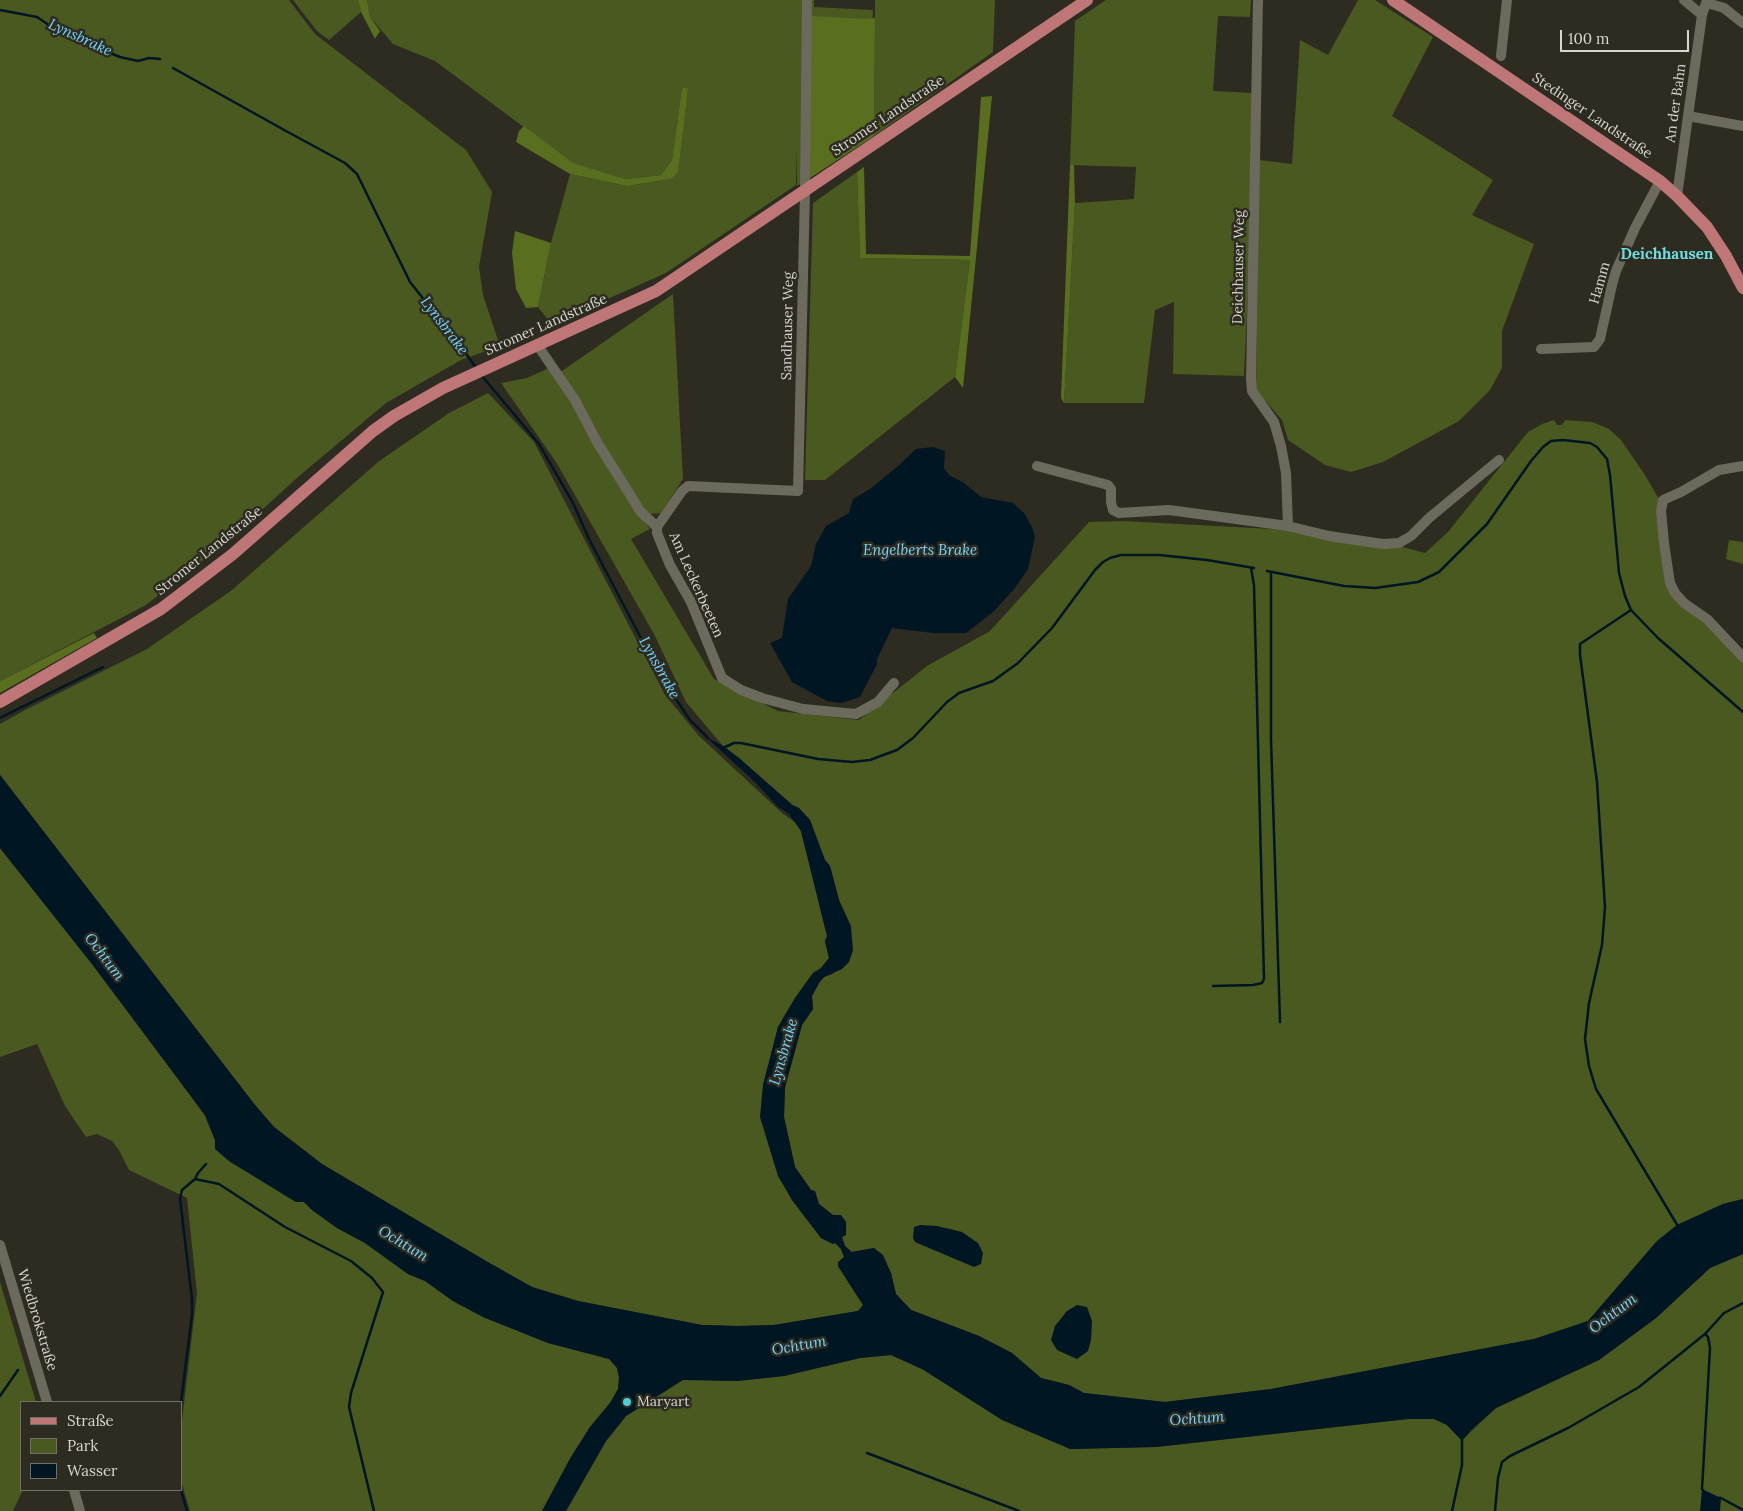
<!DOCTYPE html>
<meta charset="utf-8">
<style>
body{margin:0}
#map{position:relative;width:1743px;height:1511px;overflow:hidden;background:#2e2b21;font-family:Lora,serif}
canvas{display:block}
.legend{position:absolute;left:20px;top:1401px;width:162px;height:90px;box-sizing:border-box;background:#2e2b21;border:1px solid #727067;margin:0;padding:6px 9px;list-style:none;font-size:15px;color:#d8d7d0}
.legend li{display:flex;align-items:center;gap:10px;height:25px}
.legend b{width:25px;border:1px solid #727067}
.scale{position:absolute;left:1560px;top:30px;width:129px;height:22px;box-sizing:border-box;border:2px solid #d8d7d0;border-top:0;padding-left:6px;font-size:15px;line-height:18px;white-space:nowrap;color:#d8d7d0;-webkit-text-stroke:4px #2e2b21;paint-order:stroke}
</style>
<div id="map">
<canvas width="1743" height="1511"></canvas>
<ul class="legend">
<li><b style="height:6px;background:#be7677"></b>Straße</li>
<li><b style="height:14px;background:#495920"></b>Park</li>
<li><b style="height:14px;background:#001622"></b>Wasser</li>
</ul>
<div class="scale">100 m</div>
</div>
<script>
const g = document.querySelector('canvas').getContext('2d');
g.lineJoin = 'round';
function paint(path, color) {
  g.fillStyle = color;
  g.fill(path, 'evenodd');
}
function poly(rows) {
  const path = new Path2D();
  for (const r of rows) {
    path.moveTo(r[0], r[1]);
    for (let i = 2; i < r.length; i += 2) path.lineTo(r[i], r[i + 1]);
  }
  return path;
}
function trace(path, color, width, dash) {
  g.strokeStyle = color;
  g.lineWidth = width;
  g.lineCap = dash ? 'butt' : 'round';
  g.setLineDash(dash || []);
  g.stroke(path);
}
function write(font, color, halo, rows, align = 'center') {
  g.font = font + ' Lora,serif';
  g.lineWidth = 5;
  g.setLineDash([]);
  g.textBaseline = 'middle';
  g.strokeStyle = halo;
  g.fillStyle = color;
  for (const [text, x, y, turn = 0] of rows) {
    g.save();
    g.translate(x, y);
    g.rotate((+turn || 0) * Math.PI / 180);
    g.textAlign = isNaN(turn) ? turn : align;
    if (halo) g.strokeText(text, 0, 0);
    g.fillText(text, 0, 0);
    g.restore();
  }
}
const green = poly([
 [0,0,289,0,315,34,466,150,492,192,479,267,483,295,500,346,461,360,386,403,298,477,230,539,146,605,0,681],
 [293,0,358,0,361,12,329,40,317,31],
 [367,0,814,0,814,7,873,10,868,139,797,186,797,147,796,185,666,273,551,324,538,307,551,243,570,174,627,186,671,179,688,88,682,87,672,160,661,175,626,179,572,163,435,61,393,44,370,17],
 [875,0,995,0,993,52,874,136],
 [1106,0,1251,0,1250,17,1218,16,1213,91,1254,93,1254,159,1244,376,1173,374,1174,302,1155,310,1144,403,1064,403,1075,203,1134,199,1136,167,1070,165,1075,21],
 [1358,0,1375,0,1433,37,1392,116,1493,180,1472,215,1534,244,1502,331,1502,368,1490,390,1459,421,1383,462,1351,472,1325,465,1288,440,1282,420,1256,390,1259,166,1259,160,1292,164,1300,40,1328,55],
 [857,172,860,258,970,260,955,377,825,480,805,480,813,203],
 [673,294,683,479,661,513,650,514,643,509,559,373],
 [549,368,573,401,626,495,650,529,631,539,714,679,778,711,859,720,927,666,990,631,1089,522,1123,521,1291,530,1399,546,1425,553,1448,532,1528,432,1542,424,1554,420,1557,425,1562,425,1565,420,1592,422,1609,429,1621,440,1645,475,1660,501,1665,573,1701,620,1743,660,1743,1199,1723,1204,1677,1225,1657,1241,1588,1321,1534,1339,1271,1389,1165,1402,1084,1393,1069,1385,1041,1378,1012,1353,979,1336,911,1310,896,1294,891,1273,874,1248,851,1252,845,1246,842,1237,846,1235,846,1222,841,1216,833,1215,819,1204,815,1191,811,1190,795,1167,784,1117,785,1088,802,1025,813,1009,812,996,819,983,824,977,833,974,851,926,839,900,830,866,825,860,810,820,799,808,793,805,739,758,723,746,686,702,654,634,556,462,501,383,527,378],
 [488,393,534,442,665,695,699,736,782,813,796,823,801,831,827,936,825,942,829,958,821,968,813,973,795,998,778,1027,763,1085,792,1200,821,1238,833,1244,835,1242,841,1249,844,1257,838,1266,863,1305,858,1311,774,1325,738,1326,702,1325,578,1301,532,1287,486,1261,322,1164,274,1127,255,1105,0,775,0,724,25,710,147,649,232,590,378,462,449,413],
 [1729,540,1743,542,1743,564,1726,559],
 [0,848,92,964,181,1083,205,1116,215,1140,216,1149,229,1161,296,1202,304,1202,312,1210,337,1228,365,1243,408,1274,425,1281,453,1301,483,1317,548,1343,610,1359,617,1368,619,1377,618,1389,610,1403,590,1427,571,1457,542,1511,190,1511,181,1481,181,1429,197,1293,187,1198,129,1170,119,1150,112,1141,97,1134,86,1137,65,1106,37,1044,0,1057],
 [1743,1254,1743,1511,566,1511,606,1441,626,1416,683,1379,737,1381,784,1376,860,1358,891,1355,922,1369,1070,1449,1156,1447,1408,1419,1434,1419,1447,1425,1462,1440,1496,1408,1599,1360,1656,1318,1710,1268],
 [0,1282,36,1402,21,1402,21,1490,23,1490,13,1511,0,1511]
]);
const forest = poly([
 [358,0,367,0,370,17,380,31,375,39,361,12],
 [810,16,865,19,875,18,874,136,807,180],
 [682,87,688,88,678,172,671,179,627,186,570,174,516,142,519,131,524,126,573,163,626,179,661,175,672,160],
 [992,96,963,388,955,377,970,260,860,258,857,172,864,167,866,254,970,256,981,97],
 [1070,165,1074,165,1075,203,1064,403,1061,398],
 [515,231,551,243,538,307,526,308,516,289,512,253],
 [94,633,97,638,0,693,0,681]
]);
const water = poly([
 [933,447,945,451,944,468,949,475,964,483,981,497,1013,503,1024,513,1032,527,1035,537,1028,569,1015,588,993,612,966,633,933,633,892,628,877,659,877,664,860,697,841,703,827,701,792,682,770,643,782,638,788,599,811,566,816,544,826,526,849,513,853,499,870,489,897,467,916,449],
 [706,737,723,746,739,758,792,805,799,808,810,820,825,860,830,866,839,900,851,927,853,950,849,962,842,969,824,977,819,983,812,996,813,1009,802,1025,785,1087,784,1117,795,1167,811,1190,815,1191,819,1204,833,1215,841,1215,846,1222,846,1235,842,1237,845,1246,852,1252,874,1248,883,1255,891,1273,896,1294,911,1310,979,1336,1012,1353,1041,1378,1069,1385,1084,1393,1165,1402,1271,1389,1534,1339,1588,1321,1657,1241,1677,1225,1723,1204,1743,1199,1743,1254,1710,1268,1656,1318,1599,1360,1496,1408,1472,1429,1462,1441,1447,1425,1434,1419,1408,1419,1156,1447,1070,1449,1002,1420,922,1369,891,1355,860,1358,784,1376,737,1381,683,1380,626,1416,606,1441,566,1511,542,1511,571,1457,590,1427,610,1403,618,1389,619,1378,617,1368,609,1359,548,1343,483,1317,453,1301,425,1281,408,1274,365,1243,337,1228,312,1210,304,1202,296,1202,229,1161,215,1149,215,1140,205,1115,92,964,0,848,0,775,255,1105,274,1127,322,1164,486,1261,532,1287,578,1301,702,1325,738,1326,774,1325,858,1311,863,1305,838,1266,838,1262,844,1257,841,1249,835,1243,833,1244,821,1238,792,1200,778,1176,760,1117,763,1085,778,1027,795,998,813,973,821,968,829,958,825,941,827,936,801,831,789,814,778,807,755,782],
 [920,1225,937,1226,962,1232,978,1243,983,1253,981,1264,974,1267,915,1242,913,1238,914,1227],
 [1077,1305,1087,1307,1092,1321,1091,1340,1088,1351,1077,1359,1057,1350,1051,1340,1055,1326,1067,1311],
 [1702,1489,1721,1498,1720,1511,1700,1511]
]);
const stream = poly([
 [0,10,37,17,59,32,120,57,138,61,149,58,160,59],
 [173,68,286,131,345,163,357,174,410,282,456,340,477,369],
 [482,376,539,444,573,503,589,539,663,680,690,720,708,738],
 [1267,571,1344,586,1375,588,1418,582,1439,572,1487,524,1531,461,1543,447,1551,441,1563,440,1590,443,1597,447,1607,459,1610,475,1619,573,1625,596,1631,610,1658,638,1743,712],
 [1271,572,1271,739,1280,1022],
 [1631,610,1580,644,1580,655,1597,782,1605,907,1602,945,1589,1003,1585,1039,1589,1066,1596,1089,1679,1228],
 [0,718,103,667],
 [723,748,734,743,741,743,818,759,852,762,870,760,886,754,897,750,913,738,947,702,959,693,993,681,1018,663,1052,628,1095,570,1103,562,1110,558,1121,555,1159,555,1207,560,1254,568],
 [1213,986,1253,985,1262,983,1264,979,1254,585,1251,568],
 [195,1179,219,1184,285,1227,351,1261,372,1278,383,1292,351,1393,349,1407,374,1511],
 [0,1396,18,1370],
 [181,1402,192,1315,192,1299,180,1199,182,1190,195,1179,198,1173,206,1164],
 [867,1453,1019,1511],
 [181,1490,187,1511],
 [1704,1492,1702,1489,1710,1348,1708,1337,1706,1335],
 [1718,1498,1721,1498,1743,1510],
 [1452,1511,1462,1465,1462,1438],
 [1495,1511,1498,1478,1502,1462,1510,1456,1568,1428,1639,1387,1705,1334,1724,1313,1743,1303]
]);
const minor = poly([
 [1258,0,1251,379,1252,391,1274,422,1281,446,1286,473,1288,526],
 [1684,0,1702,15],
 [1707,3,1724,8,1743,23],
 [1501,56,1507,0],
 [1688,116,1743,126],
 [1677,196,1702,15,1707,0],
 [538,346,575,400,597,442,629,493,640,511,657,527,657,533,670,565,691,602,722,678,741,690,762,698,803,709,856,714,878,702,894,683],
 [1541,349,1594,347,1600,339,1612,285,1616,271,1635,228,1660,181],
 [1037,466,1108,485,1111,489,1111,502,1113,510,1119,513,1169,510,1288,526,1329,536,1383,544,1399,543,1411,536,1429,518,1499,460],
 [1743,466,1719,470,1681,492,1663,500,1661,511,1664,543,1670,583,1675,593,1684,603,1707,619,1743,657],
 [657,527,682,491,688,486,798,491,805,191,807,0],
 [0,1245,47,1402],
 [74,1490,80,1511]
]);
const major = poly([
 [1393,0,1660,181,1677,196,1707,227,1726,256,1743,288],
 [0,702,161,609,233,554,373,431,394,416,443,388,656,291,1087,0]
]);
const markers = [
 [627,1402,5,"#51ccd2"]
];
const streetNames = [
 ["An der Bahn",1676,103,-82],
 ["Stromer Landstraße",888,116,-34],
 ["Stedinger Landstraße",1592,116,34],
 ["Deichhauser Weg",1239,267,-89],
 ["Hamm",1600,283,-74],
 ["Stromer Landstraße",546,325,-24],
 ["Sandhauser Weg",788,326,-89],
 ["Stromer Landstraße",209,551,-39],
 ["Am Leckerbeeten",696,585,66],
 ["Wiedbrokstraße",37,1320,73]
];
const poiNames = [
 ["Maryart",637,1402]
];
const waterNames = [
 ["Lynsbrake",80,38,25],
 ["Lynsbrake",444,326,53],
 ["Engelberts Brake",920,551],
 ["Lynsbrake",659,668,61],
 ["Ochtum",104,957,53],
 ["Lynsbrake",784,1052,-74],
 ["Ochtum",403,1244,31],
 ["Ochtum",1613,1314,-37],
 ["Ochtum",799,1346,-10],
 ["Ochtum",1197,1419,-4]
];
const neighbourhoodNames = [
 ["Deichhausen",1667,255]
];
paint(green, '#495920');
paint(forest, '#596e1f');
paint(water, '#001622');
trace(stream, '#001622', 2.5);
trace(minor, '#6c695d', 10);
trace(major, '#be7677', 12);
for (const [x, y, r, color] of markers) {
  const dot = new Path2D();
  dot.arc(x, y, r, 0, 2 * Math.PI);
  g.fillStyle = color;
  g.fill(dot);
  trace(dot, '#2e2b21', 2);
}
write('14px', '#d8d7d0', '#2e2b21', streetNames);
write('14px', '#d8d7d0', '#2e2b21', poiNames, 'left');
write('italic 15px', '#73d4fe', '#2e2b21', waterNames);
write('bold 15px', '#70dde2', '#2e2b21', neighbourhoodNames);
</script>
